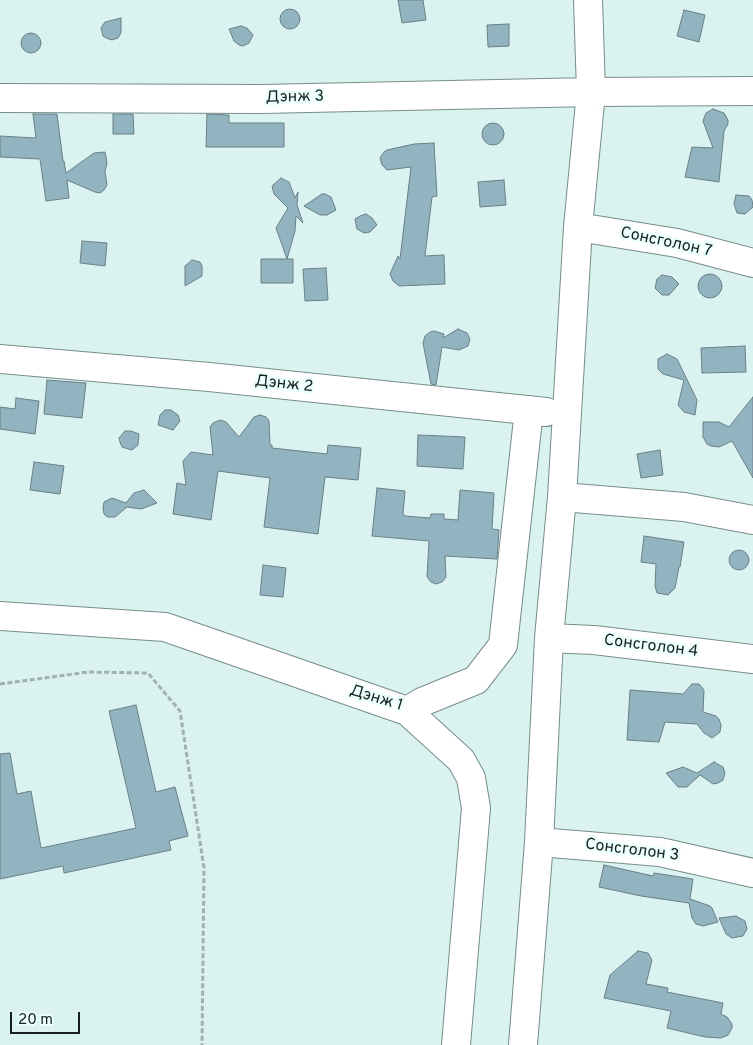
<!DOCTYPE html>
<meta charset="utf-8">
<style>
body{margin:0}
#map{position:relative;width:753px;height:1045px;overflow:hidden;background:#daf3f0;font-family:Overpass,sans-serif}
canvas{display:block}
.scale{position:absolute;left:10px;top:1012px;width:70px;height:22px;box-sizing:border-box;border:2px solid #17201f;border-top:0;padding-left:6px;font-size:15px;line-height:18px;white-space:nowrap;color:#17201f;-webkit-text-stroke:4px #ebfffc;paint-order:stroke}
</style>
<div id="map">
<canvas width="753" height="1045"></canvas>
<div class="scale">20 m</div>
</div>
<script>
const g = document.querySelector('canvas').getContext('2d');
g.lineJoin = 'round';
function paint(path, color) {
  g.fillStyle = color;
  g.fill(path, 'evenodd');
}
function poly(rows) {
  const path = new Path2D();
  for (const r of rows) {
    if (r.length === 3) {
      path.moveTo(r[0] + r[2], r[1]);
      path.arc(r[0], r[1], r[2], 0, 2 * Math.PI);
      continue;
    }
    path.moveTo(r[0], r[1]);
    for (let i = 2; i < r.length; i += 2) path.lineTo(r[i], r[i + 1]);
  }
  return path;
}
function trace(path, color, width, dash) {
  g.strokeStyle = color;
  g.lineWidth = width;
  g.lineCap = dash ? 'butt' : 'round';
  g.setLineDash(dash || []);
  g.stroke(path);
}
function write(font, color, halo, rows, align = 'center') {
  g.font = font + ' Overpass,sans-serif';
  g.lineWidth = 5;
  g.setLineDash([]);
  g.textBaseline = 'middle';
  g.strokeStyle = halo;
  g.fillStyle = color;
  for (const [text, x, y, turn = 0] of rows) {
    g.save();
    g.translate(x, y);
    g.rotate((+turn || 0) * Math.PI / 180);
    g.textAlign = isNaN(turn) ? turn : align;
    if (halo) g.strokeText(text, 0, 0);
    g.fillText(text, 0, 0);
    g.restore();
  }
}
const building = poly([
 [398,0,423,0,426,20,402,23,398,0],
 [290,19,10],
 [684,10,705,15,699,42,677,36,684,10],
 [121,18,121,33,118,38,112,40,106,38,103,36,101,28,105,22,121,18],
 [509,24,509,46,488,47,487,25,509,24],
 [241,26,247,28,253,35,249,43,243,46,239,45,234,41,229,29,241,26],
 [31,43,10],
 [713,109,724,113,728,120,728,124,724,131,719,182,685,177,692,147,713,148,703,121,706,113,713,109],
 [33,114,57,114,63,161,64,161,66,173,94,153,105,152,107,163,105,171,107,185,104,190,100,193,95,192,67,180,69,198,46,201,40,159,0,157,0,136,36,138,33,114],
 [113,114,133,114,134,134,113,134,113,114],
 [207,114,229,115,229,123,284,123,284,147,206,147,207,114],
 [493,134,11],
 [434,143,437,196,432,197,425,256,444,255,445,284,399,286,393,281,390,274,398,256,400,259,411,167,387,170,382,165,380,158,384,152,387,150,414,144,434,143],
 [281,178,289,182,295,198,298,192,297,205,303,223,296,216,295,231,287,259,293,259,293,283,261,283,261,259,287,259,276,228,288,208,274,194,272,186,281,178],
 [504,180,506,205,480,207,478,182,504,180],
 [322,194,325,194,331,197,336,210,327,215,320,215,304,206,322,194],
 [736,195,749,196,752,200,753,207,745,214,737,213,734,204,736,195],
 [366,214,372,218,377,225,370,232,364,233,357,229,355,219,360,216,366,214],
 [82,241,107,243,105,266,80,263,82,241],
 [192,260,200,262,202,266,202,276,185,286,185,266,192,260],
 [326,268,328,300,305,301,303,269,326,268],
 [710,286,12],
 [662,275,672,277,679,284,669,295,662,295,655,288,657,279,662,275],
 [458,329,467,333,470,339,468,346,459,350,442,347,436,385,431,384,423,343,425,336,430,332,434,331,444,334,443,338,458,329],
 [745,346,746,372,702,373,701,348,745,346],
 [667,354,677,359,697,400,695,415,684,412,678,405,684,380,663,374,658,369,658,359,667,354],
 [47,380,86,383,82,418,44,414,47,380],
 [753,397,753,478,732,441,719,447,711,446,707,444,703,437,703,422,719,422,729,427,753,397],
 [16,398,39,401,35,434,0,429,0,407,15,409,16,398],
 [165,410,171,410,178,415,180,421,173,430,158,425,160,415,165,410],
 [260,415,266,417,269,421,270,445,272,445,272,448,327,454,328,445,361,448,358,480,325,477,318,534,264,527,270,478,218,471,211,520,173,514,177,483,186,485,183,461,191,452,213,455,210,427,213,423,220,420,226,422,239,437,254,417,260,415],
 [125,431,131,431,139,434,138,445,132,450,122,447,120,442,119,438,125,431],
 [418,435,465,437,463,469,417,466,418,435],
 [660,450,663,475,641,478,637,454,660,450],
 [34,462,64,466,60,494,30,490,34,462],
 [377,488,405,491,403,514,405,516,430,518,431,514,444,514,444,519,458,520,460,490,494,493,492,529,499,530,497,559,445,556,446,577,442,582,436,584,431,582,427,577,429,541,372,536,377,488],
 [144,490,157,503,141,509,127,507,115,517,107,517,104,514,103,507,104,502,112,498,126,503,134,493,144,490],
 [644,536,684,542,680,567,679,567,675,588,668,595,657,593,655,586,656,564,641,562,644,536],
 [739,560,10],
 [263,565,286,568,283,597,260,595,263,565],
 [692,684,699,684,704,690,703,712,716,716,719,719,721,725,720,732,712,738,704,733,697,724,665,722,659,742,627,740,630,690,683,694,692,684],
 [136,705,156,792,175,787,188,836,169,841,171,850,64,873,63,866,0,879,0,754,10,753,17,794,31,791,41,848,136,828,109,711,136,705],
 [714,762,723,767,725,773,723,780,718,783,713,784,700,775,687,787,678,787,666,773,683,767,697,773,714,762],
 [604,865,653,876,654,873,693,879,690,899,710,906,712,908,718,922,703,926,696,924,692,918,689,903,641,896,599,887,604,865],
 [736,916,745,921,747,929,743,936,732,938,726,934,719,918,736,916],
 [638,951,648,953,652,960,646,984,668,988,667,992,723,1003,721,1014,727,1017,732,1024,732,1028,728,1035,721,1038,705,1037,667,1028,671,1011,604,998,610,975,638,951]
]);
const path = poly([
 [0,684,88,672,148,673,180,711,204,868,202,1045]
]);
const minor = poly([
 [0,98,262,99,591,92,753,91],
 [578,227,677,243,753,263],
 [0,359,209,377,546,412],
 [562,497,684,507,753,520],
 [0,616,165,627,407,711,422,702,476,680,503,645,529,410],
 [549,638,594,640,753,659],
 [407,711,461,760,471,778,476,808,456,1045],
 [539,842,660,852,753,873],
 [523,1045,539,842,549,638,562,497,578,227,591,92,588,0]
]);
const streetNames = [
 ["Дэнж 3",295,98,-1],
 ["Сонсголон 7",666,243,12],
 ["Дэнж 2",284,385,6],
 ["Сонсголон 4",651,647,7],
 ["Дэнж 1",376,699,17],
 ["Сонсголон 3",632,851,7]
];
paint(building, '#91b4c0');
trace(building, '#6a7f86', 1);
trace(minor, '#778d8b', 30);
trace(path, '#9eb3b0', 3, [5, 2.5]);
trace(minor, '#fff', 28);
write('16px', '#17201f', '#ebfffc', streetNames);
</script>
